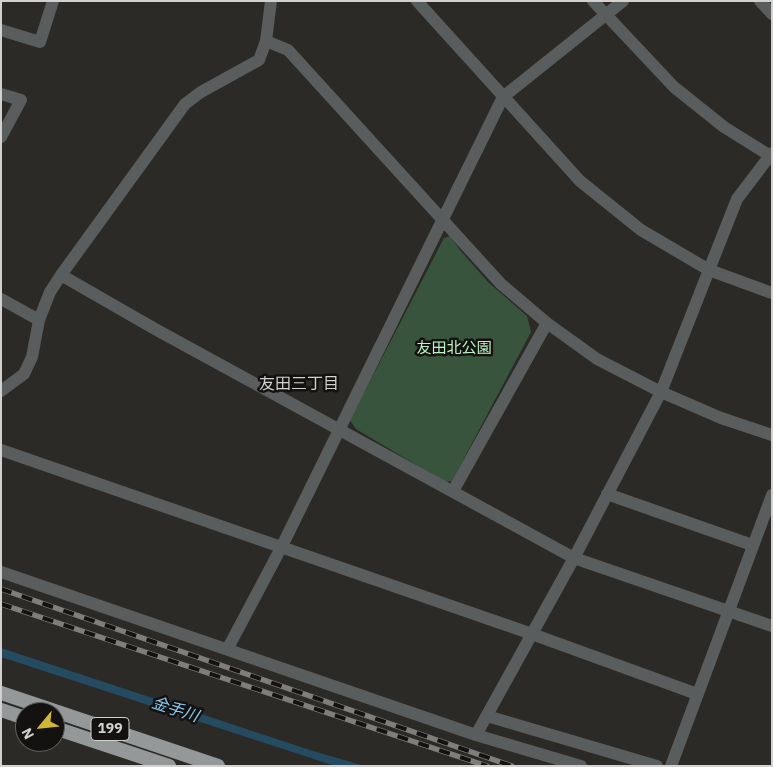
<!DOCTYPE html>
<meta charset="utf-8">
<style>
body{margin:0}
#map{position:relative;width:773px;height:767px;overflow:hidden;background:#2b2a26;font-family:"IBM Plex Sans",sans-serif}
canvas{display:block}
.frame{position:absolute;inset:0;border:2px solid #d2d1cf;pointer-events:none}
.north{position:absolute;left:15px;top:702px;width:50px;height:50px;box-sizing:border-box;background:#131211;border:1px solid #5f5e5d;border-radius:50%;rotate:242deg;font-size:14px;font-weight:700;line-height:20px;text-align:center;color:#d2d1cf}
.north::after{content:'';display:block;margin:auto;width:18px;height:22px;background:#d1b736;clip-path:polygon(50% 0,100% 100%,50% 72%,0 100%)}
</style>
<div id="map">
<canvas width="773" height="767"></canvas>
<div class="frame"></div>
<div class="north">N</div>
</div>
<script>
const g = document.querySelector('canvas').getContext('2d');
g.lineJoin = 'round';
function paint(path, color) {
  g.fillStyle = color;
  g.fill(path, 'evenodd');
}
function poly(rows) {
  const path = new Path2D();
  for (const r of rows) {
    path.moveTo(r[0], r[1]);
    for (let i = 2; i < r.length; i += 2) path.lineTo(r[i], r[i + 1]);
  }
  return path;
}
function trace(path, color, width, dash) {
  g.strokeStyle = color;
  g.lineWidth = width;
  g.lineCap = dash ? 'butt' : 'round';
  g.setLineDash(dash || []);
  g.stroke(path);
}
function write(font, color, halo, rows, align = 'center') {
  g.font = font + ' "IBM Plex Sans","Noto Sans JP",sans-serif';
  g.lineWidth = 5;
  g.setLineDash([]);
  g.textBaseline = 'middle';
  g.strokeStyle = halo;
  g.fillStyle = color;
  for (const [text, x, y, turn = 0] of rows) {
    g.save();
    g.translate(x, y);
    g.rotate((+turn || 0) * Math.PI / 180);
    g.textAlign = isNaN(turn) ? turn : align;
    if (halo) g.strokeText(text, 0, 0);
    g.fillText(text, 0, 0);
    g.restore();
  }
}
const green = poly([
 [450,236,460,250,488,282,527,316,531,332,452,481,445,482,356,429,350,420,444,238]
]);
const water = poly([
 [1,648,313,751,365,766,334,766,323,762,1,657]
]);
const minor = poly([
 [593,1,674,87,724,127,772,157],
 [760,1,772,14],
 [1,30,40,42,53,1],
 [266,41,288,50,501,284,547,323,597,359,661,392,721,418,772,435],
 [1,94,21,100,1,137],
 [61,275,155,329,574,558,772,626],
 [1,299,39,320],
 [1,391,24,374,32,357,39,320,50,292,61,275,185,104,201,92,259,60,266,41,271,1],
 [1,450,532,634,697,694],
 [453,491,547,323],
 [607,494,752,545],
 [1,572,476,735,581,766],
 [228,648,281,548,503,97,623,1],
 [487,716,657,766],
 [476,735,574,558,661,392,709,270],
 [671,766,772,495]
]);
const tertiary = poly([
 [417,1,580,181,641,230,709,270,772,293],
 [709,270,737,199,772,153]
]);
const trunk = poly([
 [1,693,218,766],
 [1,710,25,718],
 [55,728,169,766]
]);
const rail = poly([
 [1,589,512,766],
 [1,604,487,766]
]);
const shields = [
 [110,729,38]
];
const shieldNames = [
 ["199",110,729]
];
const parkNames = [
 ["友田北公園",454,349]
];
const neighbourhoodNames = [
 ["友田三丁目",299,384]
];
const waterNames = [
 ["金手川",175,710,18]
];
paint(green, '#39543d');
paint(water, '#254b61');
trace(minor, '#5a5d5d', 12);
trace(tertiary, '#5a5d5d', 12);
trace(trunk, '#949899', 14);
trace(rail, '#7f7e7b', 5.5);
trace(rail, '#131211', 4, [11]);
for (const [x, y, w] of shields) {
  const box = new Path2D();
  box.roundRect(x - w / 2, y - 11.5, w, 23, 4);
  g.fillStyle = '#131211';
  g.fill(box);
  trace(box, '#d2d1cf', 1);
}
write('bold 14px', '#d2d1cf', null, shieldNames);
write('15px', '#bcf4c4', '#131211', parkNames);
write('16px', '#d2d1cf', '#131211', neighbourhoodNames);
write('italic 16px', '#8accf3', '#131211', waterNames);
</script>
